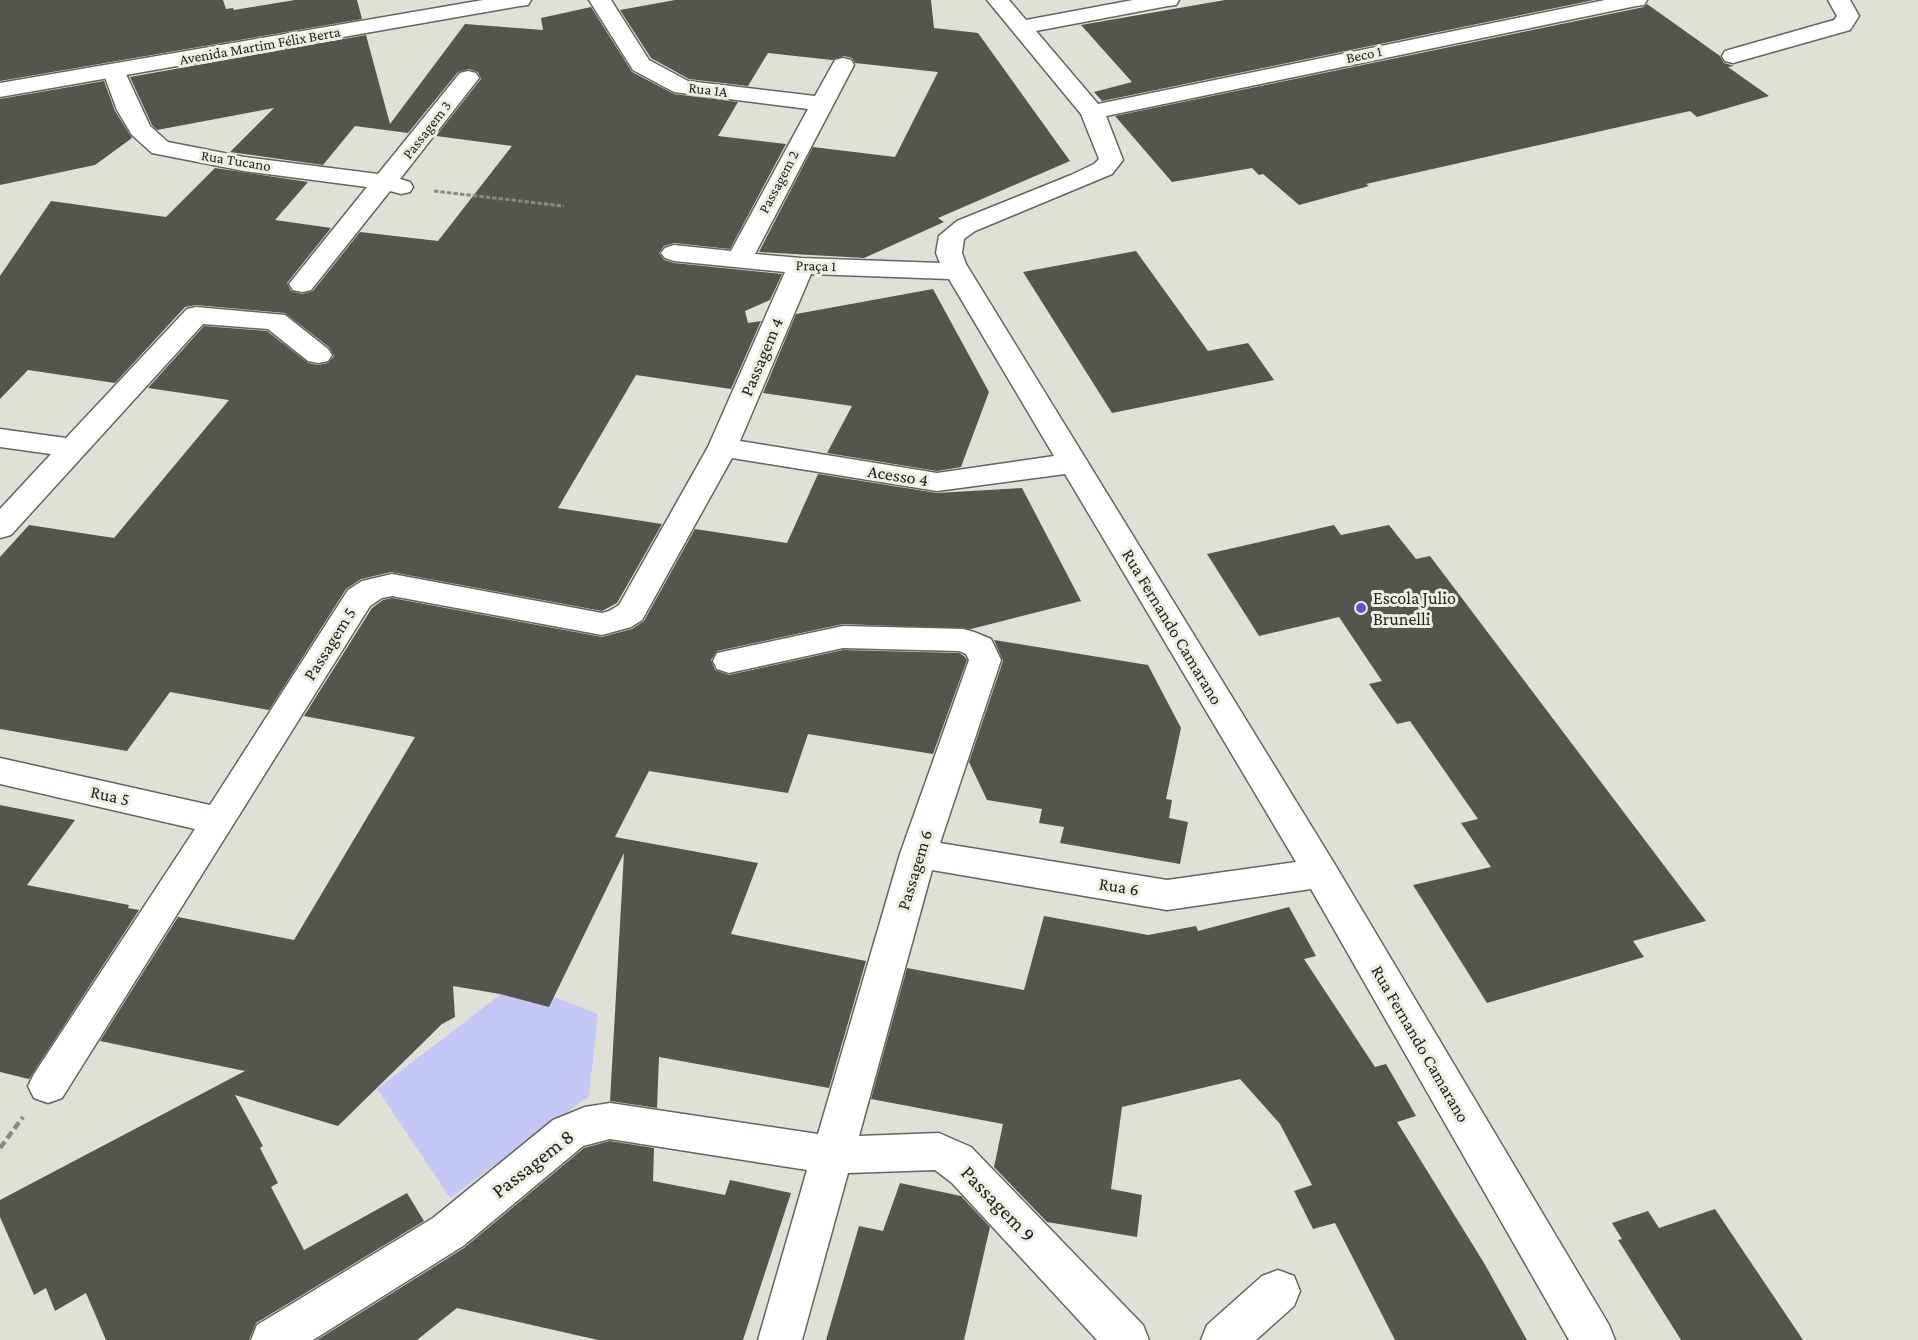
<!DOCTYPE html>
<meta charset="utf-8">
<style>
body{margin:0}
canvas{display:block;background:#dfe1d9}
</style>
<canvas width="1918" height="1340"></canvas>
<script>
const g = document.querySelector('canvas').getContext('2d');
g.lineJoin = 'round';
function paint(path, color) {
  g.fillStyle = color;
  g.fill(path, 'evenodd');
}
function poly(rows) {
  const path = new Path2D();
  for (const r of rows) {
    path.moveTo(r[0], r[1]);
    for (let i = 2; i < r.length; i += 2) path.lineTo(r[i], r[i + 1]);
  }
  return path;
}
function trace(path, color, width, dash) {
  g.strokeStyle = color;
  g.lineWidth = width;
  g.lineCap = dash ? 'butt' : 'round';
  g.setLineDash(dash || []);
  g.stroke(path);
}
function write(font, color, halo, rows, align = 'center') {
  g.font = font + ' "Crimson Pro",serif';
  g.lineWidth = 6;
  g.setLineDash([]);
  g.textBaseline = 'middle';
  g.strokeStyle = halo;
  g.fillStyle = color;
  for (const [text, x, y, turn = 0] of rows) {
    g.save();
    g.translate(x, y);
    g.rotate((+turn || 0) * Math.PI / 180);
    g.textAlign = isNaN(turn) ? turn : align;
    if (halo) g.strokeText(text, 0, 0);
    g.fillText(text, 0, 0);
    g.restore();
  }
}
const green = poly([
 [517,982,598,1014,589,1096,450,1198,377,1089]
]);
const building = poly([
 [0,0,223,0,226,9,233,8,234,10,295,0,357,0,362,19,0,81],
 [675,0,931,0,934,28,978,33,1070,161,938,218,944,222,864,258,759,252,813,147,895,157,938,72,855,63,852,58,844,56,832,60,768,53,748,86,689,79,651,58,620,10],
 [1225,0,1594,0,1102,101,1094,92,1132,82,1081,25],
 [1647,4,1720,56,1724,63,1734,66,1728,67,1769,96,1697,117,1690,111,1366,184,1369,186,1299,205,1263,174,1259,175,1252,168,1172,182,1115,116,1644,7],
 [591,7,632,72,674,94,738,102,718,136,786,144,730,249,674,243,664,246,659,253,664,260,674,263,782,274,770,300,745,311,748,323,761,321,731,389,636,375,558,508,662,524,617,603,602,611,391,572,361,579,346,589,269,710,170,692,127,751,0,729,0,557,29,525,114,538,229,400,148,388,204,326,267,331,308,363,318,365,328,363,334,356,329,347,285,313,196,305,185,307,115,383,28,370,0,399,0,276,51,201,166,217,215,168,308,182,275,220,331,228,287,283,291,291,302,294,313,291,360,232,438,241,512,146,436,136,481,79,478,72,469,69,458,72,408,133,355,126,323,165,230,152,274,108,157,130,152,125,130,77,366,35,390,124,465,24,543,30,541,18],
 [104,81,115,111,132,138,95,165,0,185,0,99],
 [1136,251,1208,351,1248,343,1274,380,1112,413,1023,272],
 [933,289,989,392,961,467,937,471,827,453,852,406,763,393,796,314],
 [818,474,937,493,1022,488,1081,601,971,629,843,624,717,651,711,660,715,670,729,675,843,650,959,653,964,656,967,660,933,754,808,734,788,793,649,771,615,837,758,863,731,934,866,961,829,1088,659,1057,657,1108,610,1101,624,853,549,1007,500,994,453,986,455,1017,442,1024,338,1126,235,1095,263,1146,260,1148,278,1183,271,1187,304,1250,407,1193,424,1221,256,1323,249,1340,106,1340,86,1293,55,1311,46,1288,34,1295,0,1217,0,1200,245,1071,100,1041,178,917,294,940,415,737,304,716,372,608,383,600,392,598,602,637,632,629,644,621,695,529,787,543],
 [1334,525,1341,535,1389,525,1416,559,1430,556,1706,921,1633,941,1644,957,1487,1003,1413,885,1491,867,1461,823,1478,819,1410,721,1397,724,1369,684,1382,681,1339,617,1259,636,1207,554],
 [994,640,1148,665,1181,728,1166,799,1172,800,1169,818,1188,822,1180,864,1060,843,1064,827,1039,823,1042,809,987,800,969,762,1003,661],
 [0,805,75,820,27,885,129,905,128,908,139,910,29,1079,0,1072],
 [1289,907,1316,956,1304,959,1375,1067,1386,1064,1416,1116,1397,1122,1484,1263,1527,1340,1395,1340,1335,1223,1313,1229,1294,1191,1312,1185,1280,1124,1240,1079,1122,1107,1111,1189,1142,1195,1137,1237,1047,1222,994,1167,1003,1124,871,1099,907,968,1024,990,1044,916,1148,935,1196,926,1198,931],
 [610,1141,654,1148,653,1181,725,1195,730,1180,791,1193,743,1340,598,1340,457,1308,417,1340,317,1340,464,1248,584,1148],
 [900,1183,961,1196,990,1227,964,1340,826,1340,859,1226,883,1231],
 [1715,1209,1803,1340,1681,1340,1618,1240,1622,1239,1612,1223,1648,1211,1659,1228]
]);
const pathFar1 = poly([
 [434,191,564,206]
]);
const path = poly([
 [0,1148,23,1117]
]);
const minor = poly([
 [589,0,611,0,649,60,688,81,815,96,835,60,843,58,851,60,854,65,755,254,801,258,940,263,936,253,939,236,957,221,1071,175,1094,164,1099,159,1081,114,987,0,1009,0,1026,20,1133,0,1179,0,1176,5,1168,6,1036,31,1098,104,1605,0,1647,0,1644,5,1636,6,1106,116,1123,160,1112,174,975,231,964,239,962,253,966,264,1334,863,1609,1325,1615,1340,1569,1340,1311,889,1167,910,932,870,859,1136,939,1133,971,1147,1143,1325,1149,1340,1097,1340,952,1183,935,1170,848,1173,802,1340,758,1340,807,1170,610,1139,583,1146,463,1246,313,1340,251,1340,257,1325,433,1218,553,1120,585,1107,610,1103,818,1134,900,854,969,660,966,654,959,651,843,648,729,673,717,669,713,661,717,653,843,626,963,629,974,632,991,639,1001,660,940,843,1167,880,1296,862,1065,474,937,491,732,458,642,620,631,627,602,635,392,596,382,598,370,606,62,1098,48,1103,34,1098,28,1086,34,1074,195,829,0,784,0,758,210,805,348,590,362,581,392,574,602,613,609,611,619,605,708,447,785,272,674,261,665,258,661,253,665,248,674,245,731,251,808,109,674,92,633,70,589,0],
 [811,274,949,279,1054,456,937,473,740,441,811,274],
 [1828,0,1850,0,1859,16,1850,30,1733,63,1725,61,1722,56,1725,51,1834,20,1837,16,1828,0],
 [114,65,122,67,125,72,150,126,168,142,244,157,378,174,460,73,468,71,476,73,479,78,400,179,410,182,413,187,410,192,401,194,390,191,311,290,302,292,293,290,289,284,367,187,244,171,152,153,132,135,117,110,103,72,106,67,114,65],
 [196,307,285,315,328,349,332,355,328,361,318,363,308,361,268,329,203,324,11,535,0,538,0,509,51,454,0,447,0,429,66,438,187,309,196,307],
 [1278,1270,1294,1276,1300,1291,1294,1306,1256,1340,1201,1340,1207,1325,1262,1276,1278,1270]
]);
const major = poly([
 [483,0,531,0,528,5,520,6,0,97,0,83,483,0]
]);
const markers = [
 [1361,608,6,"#6052ca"]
];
const farStreetnames = [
 ["Avenida Martim Félix Berta",260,46,-10],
 ["Beco 1",1364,55,-12],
 ["Rua 1A",708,90,7],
 ["Passagem 3",427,130,-52],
 ["Rua Tucano",236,161,9],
 ["Passagem 2",779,182,-62],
 ["Praça 1",816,266,2]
];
const streetNames = [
 ["Passagem 4",762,357,-67],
 ["Acesso 4",898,476,9],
 ["Rua Fernando Camarano",1172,627,59],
 ["Passagem 5",330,644,-58],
 ["Rua 5",110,796,13],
 ["Passagem 6",915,870,-73],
 ["Rua 6",1119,887,9],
 ["Rua Fernando Camarano",1420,1044,60]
];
const poiNames = [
 ["Escola Julio",1373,598],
 ["Brunelli",1373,619]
];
const nearStreetnames = [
 ["Passagem 8",533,1164,-38],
 ["Passagem 9",998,1204,46]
];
paint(green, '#c6c7f5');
paint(building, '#53554e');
trace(minor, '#64655e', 3);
trace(major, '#64655e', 3);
trace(pathFar1, '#888983', 3, [4.5, 2]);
trace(path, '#888983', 4.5, [8, 4]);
paint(minor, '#fff');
paint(major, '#fff');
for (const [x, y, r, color] of markers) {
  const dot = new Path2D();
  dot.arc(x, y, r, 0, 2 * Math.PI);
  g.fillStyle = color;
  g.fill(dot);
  trace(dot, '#edeee6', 2);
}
write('15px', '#232421', '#edeee6', farStreetnames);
write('18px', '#232421', '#edeee6', streetNames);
write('18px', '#232421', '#edeee6', poiNames, 'left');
write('21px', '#232421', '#edeee6', nearStreetnames);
</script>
